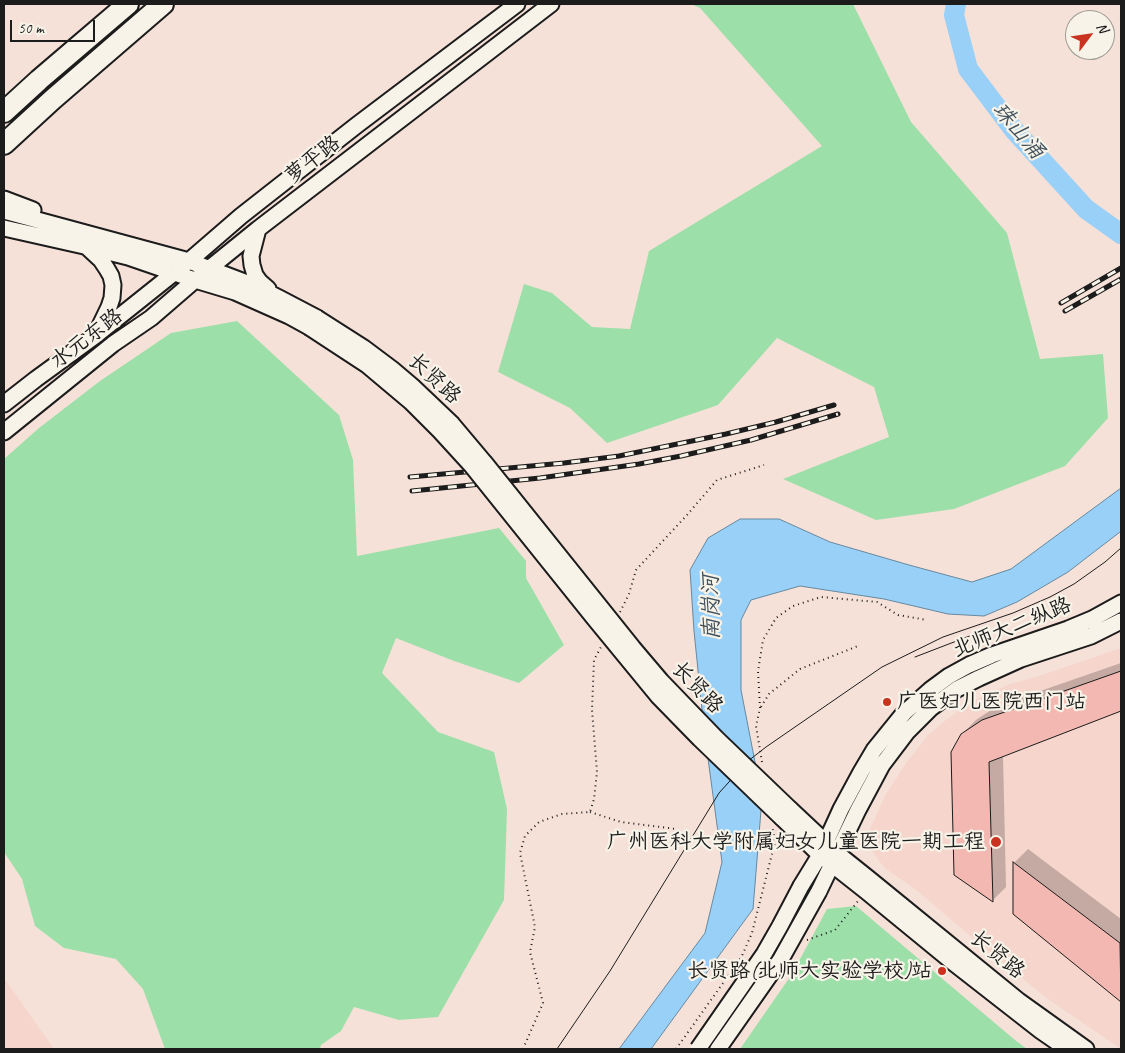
<!DOCTYPE html>
<meta charset="utf-8">
<style>
body{margin:0}
#map{position:relative;width:1125px;height:1053px;overflow:hidden;background:#f6e1d8;font-family:Caveat,sans-serif}
canvas{display:block}
.frame{position:absolute;inset:0;border:5px solid #1c1c1c;pointer-events:none}
.north{position:absolute;left:1065px;top:10px;width:50px;height:50px;box-sizing:border-box;background:#f7f3e8;border:1px solid #9f9d96;border-radius:50%;rotate:59deg;font-size:14px;font-weight:700;line-height:20px;text-align:center;color:#1c1c1c}
.north::after{content:'';display:block;margin:auto;width:18px;height:22px;background:#c8321e;clip-path:polygon(50% 0,100% 100%,50% 72%,0 100%)}
.scale{position:absolute;left:10px;top:20px;width:85px;height:22px;box-sizing:border-box;border:2px solid #1c1c1c;border-top:0;padding-left:6px;font-size:15px;line-height:18px;white-space:nowrap;color:#1c1c1c;-webkit-text-stroke:4px #f7f3e8;paint-order:stroke}
</style>
<div id="map">
<canvas width="1125" height="1053"></canvas>
<div class="frame"></div>
<div class="north">N</div>
<div class="scale">50 m</div>
</div>
<script>
const g = document.querySelector('canvas').getContext('2d');
g.lineJoin = 'round';
function paint(path, color) {
  g.fillStyle = color;
  g.fill(path, 'evenodd');
}
function poly(rows) {
  const path = new Path2D();
  for (const r of rows) {
    path.moveTo(r[0], r[1]);
    for (let i = 2; i < r.length; i += 2) path.lineTo(r[i], r[i + 1]);
  }
  return path;
}
function trace(path, color, width, dash) {
  g.strokeStyle = color;
  g.lineWidth = width;
  g.lineCap = dash ? 'butt' : 'round';
  g.setLineDash(dash || []);
  g.stroke(path);
}
function write(font, color, halo, rows, align = 'center') {
  g.font = font + ' Caveat,"LXGW WenKai TC",sans-serif';
  g.lineWidth = 4.5;
  g.setLineDash([]);
  g.textBaseline = 'middle';
  g.strokeStyle = halo;
  g.fillStyle = color;
  for (const [text, x, y, turn = 0] of rows) {
    g.save();
    g.translate(x, y);
    g.rotate((+turn || 0) * Math.PI / 180);
    g.textAlign = isNaN(turn) ? turn : align;
    if (halo) g.strokeText(text, 0, 0);
    g.fillText(text, 0, 0);
    g.restore();
  }
}
const built = poly([
 [1121,648,1121,1049,1048,999,981,945,915,889,886,869,879,861,872,850,868,833,886,794,907,762,928,735,947,719,975,700,1010,684,1039,676],
 [4,978,54,1049,4,1049]
]);
const green = poly([
 [691,4,853,4,911,122,1007,233,1040,359,1103,354,1108,418,1065,466,954,509,876,520,783,479,889,437,874,387,777,338,718,405,607,443,570,408,498,372,524,284,552,293,592,327,630,329,649,251,822,146,700,8],
 [237,321,339,415,353,460,357,556,499,528,526,561,526,578,564,645,519,683,454,661,396,638,382,673,438,732,494,752,507,809,504,900,438,1017,399,1020,354,1007,341,1031,321,1045,320,1049,165,1049,143,989,116,959,64,948,35,926,22,879,4,852,4,459,39,428,100,381,171,333],
 [856,906,1015,1040,1027,1049,740,1049,792,974,827,909]
]);
const water = poly([
 [1121,488,1121,531,1120,532,1068,572,1017,602,984,616,948,614,884,599,800,586,751,600,741,620,741,690,762,798,753,909,651,1049,619,1049,705,933,722,862,704,729,694,631,690,570,708,538,740,519,779,519,830,542,909,565,972,582,1011,569,1121,488]
]);
const shadow = poly([
 [1121,663,1121,710,1003,755,1006,887,992,901,962,734,976,720,997,706],
 [1028,849,1121,919,1121,1000,1014,914,1015,862]
]);
const river = poly([
 [956,4,954,15,968,69,1014,130,1086,209,1121,234]
]);
const building = poly([
 [1121,671,1121,711,989,762,993,902,954,875,951,752,961,734,982,720,1121,671],
 [1013,862,1120,943,1121,1002,1013,914,1013,862]
]);
const path = poly([
 [620,612,629,594,636,570,687,515,717,480,764,465],
 [761,707,769,694,800,669,858,646],
 [762,762,756,726,760,708,758,671,763,640,776,618,793,606,821,597,877,602,898,615,927,620],
 [590,812,621,822,676,829],
 [807,940,835,930,858,901],
 [523,1049,543,1003,530,952,535,927,520,853,525,836,539,822,562,814,590,812,594,799,597,772,592,710,594,660,601,647],
 [676,1049,741,958,752,933,775,842,772,826]
]);
const secondary = poly([
 [4,199,33,210],
 [4,211,189,261,255,286,279,298,317,318],
 [4,228,84,246,128,257,195,280,235,292,289,316,309,327],
 [258,229,251,256,252,265,255,275,260,282,268,289],
 [87,247,101,260,107,269,111,276,113,285,112,298,109,307,97,332],
 [4,404,36,379,95,336,189,261,241,216,357,125,517,4],
 [4,432,113,344,151,318,195,280,258,229,551,4],
 [790,809,838,854,868,878,1019,1001,1086,1049],
 [782,818,820,855,833,865,866,891,950,960,1041,1031,1067,1049],
 [801,886,820,855,841,809,861,772,874,750,904,713,930,690,949,676,969,665,992,655,1068,629,1092,619,1121,603],
 [819,891,858,810,882,765,907,732,931,708,957,689,979,678,1021,659,1091,636,1121,621]
]);
const highway = poly([
 [4,112,39,80,128,4],
 [4,144,53,99,163,4]
]);
const tram = poly([
 [915,657,980,632],
 [557,1049,610,971,719,793,748,761,766,747,882,667,943,637,1013,613,1050,597,1074,584,1105,562,1121,548]
]);
const rail = poly([
 [1061,303,1121,268],
 [1065,311,1121,279],
 [410,477,564,463,619,456,726,434,776,422,834,405],
 [412,491,540,478,639,464,681,456,751,440,838,414]
]);
const secondaryBridge = poly([
 [317,318,364,348,392,369,412,386,452,424,484,462,633,648,661,681,717,739,790,809],
 [309,327,367,365,411,402,440,431,472,466,594,618,658,696,700,739,782,818],
 [698,1049,764,954,780,926,801,886],
 [718,1049,781,959,819,891]
]);
const markers = [
 [887,702,5,"#c8321e"],
 [996,842,6,"#c8321e"],
 [942,971,5,"#c8321e"]
];
const streetNames = [
 ["萝平路",313,160,-38],
 ["水元东路",87,339,-37],
 ["长贤路",434,379,43],
 ["北师大二纵路",1012,628,-22],
 ["长贤路",697,688,46],
 ["长贤路",997,955,39]
];
const poiNames = [
 ["广医妇儿医院西门站",897,702,"left"],
 ["广州医科大学附属妇女儿童医院一期工程",985,842],
 ["长贤路(北师大实验学校)站",932,971]
];
const waterNames = [
 ["珠山涌",1018,131,50],
 ["南岗河",712,607,-91]
];
paint(built, '#f5d5cc');
paint(green, '#9ddfa9');
paint(water, '#98d0f7');
trace(water, '#66889f', 1);
paint(shadow, '#0003');
trace(river, '#98d0f7', 20);
paint(building, '#f3b8b1');
trace(building, '#1c1c1c', 1);
trace(secondary, '#1c1c1c', 19);
trace(highway, '#1c1c1c', 24);
trace(path, '#1c1c1c', 2, [1, 4]);
trace(secondary, '#f7f3e8', 15);
trace(highway, '#f7f3e8', 20);
trace(tram, '#1c1c1c', 1);
trace(rail, '#1c1c1c', 5);
trace(rail, '#f7f3e8', 3, [9]);
trace(secondaryBridge, '#1c1c1c', 19, []);
trace(secondaryBridge, '#f7f3e8', 15);
for (const [x, y, r, color] of markers) {
  const dot = new Path2D();
  dot.arc(x, y, r, 0, 2 * Math.PI);
  g.fillStyle = color;
  g.fill(dot);
  trace(dot, '#f7f3e8', 2);
}
write('21px', '#1c1c1c', '#f7f3e8', streetNames);
write('21px', '#1c1c1c', '#f7f3e8', poiNames, 'right');
write('italic 22px', '#41525e', '#f7f3e8', waterNames);
</script>
